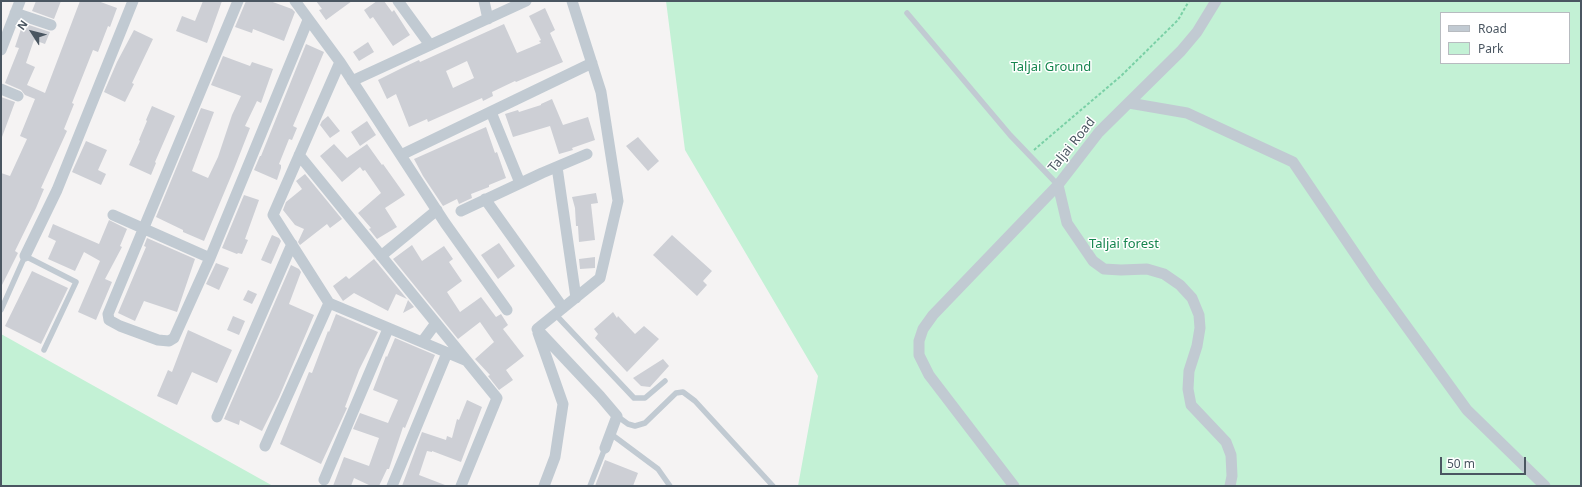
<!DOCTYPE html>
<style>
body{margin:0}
#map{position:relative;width:1582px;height:487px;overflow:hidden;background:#f5f3f3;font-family:"Noto Sans",sans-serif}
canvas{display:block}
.frame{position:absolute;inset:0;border:2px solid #4a5661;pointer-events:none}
.legend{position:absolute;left:1440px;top:12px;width:130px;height:52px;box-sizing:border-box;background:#fff;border:1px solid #b7bbc0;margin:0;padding:5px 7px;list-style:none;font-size:12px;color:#4a5661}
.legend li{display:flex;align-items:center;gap:8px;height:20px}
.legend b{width:20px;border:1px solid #b7bbc0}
.north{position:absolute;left:12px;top:12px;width:40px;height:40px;-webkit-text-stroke:3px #fff;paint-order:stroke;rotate:306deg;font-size:11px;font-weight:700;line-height:16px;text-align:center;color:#4a5661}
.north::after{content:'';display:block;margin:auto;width:14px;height:18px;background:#4a5661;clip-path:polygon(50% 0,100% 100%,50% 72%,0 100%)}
.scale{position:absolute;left:1440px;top:457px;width:86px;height:18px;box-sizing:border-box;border:2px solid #4a5661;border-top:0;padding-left:5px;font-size:12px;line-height:14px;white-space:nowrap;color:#4a5661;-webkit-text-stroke:3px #fff;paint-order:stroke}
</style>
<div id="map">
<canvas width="1582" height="487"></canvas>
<div class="frame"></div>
<ul class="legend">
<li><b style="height:5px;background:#c1cad2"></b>Road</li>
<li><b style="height:11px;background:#c3f1d5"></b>Park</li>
</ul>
<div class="north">N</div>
<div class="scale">50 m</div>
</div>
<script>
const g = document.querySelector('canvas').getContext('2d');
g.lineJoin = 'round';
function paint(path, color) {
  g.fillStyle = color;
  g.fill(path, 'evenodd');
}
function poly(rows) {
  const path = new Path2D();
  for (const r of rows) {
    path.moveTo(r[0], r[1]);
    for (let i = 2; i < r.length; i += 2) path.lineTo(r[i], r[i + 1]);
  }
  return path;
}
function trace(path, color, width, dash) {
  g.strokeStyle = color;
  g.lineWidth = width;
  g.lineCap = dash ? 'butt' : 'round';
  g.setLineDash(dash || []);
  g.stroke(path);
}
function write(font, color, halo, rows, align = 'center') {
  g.font = font + ' "Noto Sans",sans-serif';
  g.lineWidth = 3;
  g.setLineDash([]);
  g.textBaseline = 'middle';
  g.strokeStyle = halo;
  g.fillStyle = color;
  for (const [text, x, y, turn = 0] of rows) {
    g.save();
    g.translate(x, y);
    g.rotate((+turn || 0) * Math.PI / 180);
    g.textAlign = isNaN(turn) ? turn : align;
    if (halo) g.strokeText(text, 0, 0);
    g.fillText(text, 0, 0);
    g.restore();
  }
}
const green = poly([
 [666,1,1581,1,1581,486,798,486,818,376,685,150],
 [1441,13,1569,13,1569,63,1441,63],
 [1,334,273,486,1,486]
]);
const building = poly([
 [36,1,61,1,54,19,32,11],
 [80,1,98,1,117,8,110,27,108,26,98,52,93,50,72,103,74,104,64,129,67,131,41,188,44,189,36,208,15,251,18,253,1,287,1,173,10,176,27,139,20,136,35,99,25,95,21,90,5,83,19,48,15,47,23,23,50,32,45,44,34,40,26,63,35,67,27,85,45,93],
 [203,1,222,1,207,43,176,31,182,16,195,21],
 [246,1,270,1,292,9,295,12,284,41,253,29,252,33,235,27],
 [316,1,352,1,326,20,319,10,322,9],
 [377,1,384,1,392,12,394,10,410,35,393,46,373,17,370,19,364,10],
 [545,8,555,30,550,33,563,62,516,82,515,81,492,92,493,96,483,101,482,98,428,122,427,119,409,127,396,94,387,99,378,80,402,68,419,60,420,62,504,24,517,53,541,43,539,41,541,40,529,16],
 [467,61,474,78,453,88,446,71],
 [134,30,153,39,132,83,134,84,125,102,104,92,117,62],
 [368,42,374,52,359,61,353,52],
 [306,44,324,52,293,126,297,128,292,140,289,139,279,164,281,165,281,168,277,180,254,170,260,156,261,156],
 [223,56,250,66,252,62,273,69,261,103,257,101,245,126,250,128,234,169,204,241,183,232,183,230,156,217,201,108,214,112,192,171,208,178,218,157,232,115,241,96,211,85],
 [1,97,15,102,2,137,1,137],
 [552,99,563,125,588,117,595,140,572,148,573,150,559,154,550,126,513,137,505,114,518,110,519,112,541,105,541,104],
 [152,106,175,116,155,162,156,163,151,175,129,165,140,141,139,140,147,121,146,120],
 [328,116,340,131,330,138,320,125,322,121],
 [367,121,376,135,360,146,351,132],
 [486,127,495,153,497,152,506,178,489,185,489,187,471,194,472,198,459,204,457,199,443,206,423,176,414,159],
 [638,137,659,161,648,171,626,146],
 [86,141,107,150,98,170,106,174,101,185,72,172],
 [334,144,347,158,367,144,382,165,383,164,405,195,385,208,397,227,377,239,369,229,371,228,358,213,381,193,365,170,363,171,360,167,342,182,320,156],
 [305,174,342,219,330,228,327,224,300,245,298,242,304,229,295,225,283,210,286,202,302,189,296,181],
 [596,193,598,203,591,204,595,240,579,242,578,226,576,226,575,208,572,197],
 [244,195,259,200,245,239,248,240,242,254,238,253,237,254,222,248],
 [109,220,127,229,120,246,122,247,105,279,112,282,96,320,78,312,100,261,84,252,75,271,48,259,56,241,48,237,53,224,99,244],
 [272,235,279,238,281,241,271,264,261,260],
 [672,235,712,271,703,281,707,285,697,296,653,255],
 [147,238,195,259,177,312,144,301,135,321,118,313,146,247,144,246],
 [499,243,515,266,498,279,481,255],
 [412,245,422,261,444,246,453,259,449,262,462,281,447,292,460,312,481,297,496,317,501,314,508,325,503,329,524,356,506,370,513,380,499,390,488,376,490,375,475,359,494,342,480,322,458,339,393,259],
 [595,257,595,268,580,269,579,259],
 [374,259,407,299,396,294,388,311,354,293,343,301,333,286,346,276,349,279],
 [216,263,229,268,219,290,206,284],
 [291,265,299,269,301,272,289,304,314,315,279,397,262,431,240,420,239,425,224,419],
 [32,271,68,288,41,344,5,326],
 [248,290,257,294,252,304,243,300],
 [408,300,414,307,403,313],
 [613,312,617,318,618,316,635,334,644,326,659,339,627,372,595,338,598,334,594,329],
 [336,314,378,332,359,370,345,407,347,408,321,464,280,444,309,372,312,373,328,331,329,332],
 [233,316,245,321,239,335,227,330],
 [188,330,232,350,217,383,192,372,177,405,157,396,168,370,172,372],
 [395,338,435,355,405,428,403,427,389,469,387,469,379,486,371,486,354,478,351,486,333,486,344,457,369,466,379,438,353,429,360,413,388,423,398,400,373,390,386,356,387,357],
 [663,359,669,366,650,387,641,386,633,378],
 [467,400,482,407,461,462,432,451,432,452,427,451,419,475,445,485,445,486,402,486,422,432,446,440,447,436,452,438,457,419,459,420],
 [605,460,638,473,633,486,595,486]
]);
const path = poly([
 [1034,150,1122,75,1178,20,1189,1]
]);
const lane = poly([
 [907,13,1010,135,1058,185],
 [1,310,25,256,76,282,44,350],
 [555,314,634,398,645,398,665,381],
 [617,416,628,424,635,426,645,423,676,393,683,392,695,401,773,486],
 [611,434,658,469,670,486],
 [590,486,605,448]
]);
const street = poly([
 [238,1,108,314,109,320,120,326,158,340,169,341,174,338,210,258,308,20],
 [295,1,340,62,445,223,507,310],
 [398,1,430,45],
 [484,1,488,19],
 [572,1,601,92,618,201,600,278,537,329,600,396,617,416,605,448],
 [1216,1,1197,32,1181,51,1099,132,1058,185,1067,223,1093,261,1104,269,1121,270,1147,269,1164,274,1180,285,1192,298,1199,315,1200,328,1197,346,1189,371,1188,389,1191,405,1226,442,1231,455,1232,476,1230,486],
 [15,13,51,25],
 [1,50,20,1],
 [340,62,273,215,329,303,467,361],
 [352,81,526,1],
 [1,89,18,96],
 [1129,103,1187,113,1293,162,1375,283,1467,410,1545,486],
 [491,112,520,183],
 [299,155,497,398,461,486],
 [401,155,592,63],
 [557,167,576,298],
 [485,199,563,308],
 [461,211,542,173,587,154],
 [113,215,210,258],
 [25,256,57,190,133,1],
 [381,256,437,210],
 [538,333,563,404,555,457,544,486],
 [422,342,436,323],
 [217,417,292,244],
 [265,446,329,303],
 [324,480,388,329],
 [392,486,447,353],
 [1014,486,929,375,919,355,919,341,923,329,933,315,1058,185]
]);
const parkNames = [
 ["Taljai Ground",1051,67],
 ["Taljai forest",1124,244]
];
const streetNames = [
 ["Taljai Road",1072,145,-51]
];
paint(green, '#c3f1d5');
paint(building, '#cdcfd5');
trace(path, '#7ad0a6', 2, [3, 2]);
trace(lane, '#c1cad2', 5.5);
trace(street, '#c1cad2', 11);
write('13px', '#17864f', '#fff', parkNames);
write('13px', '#4a5661', '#fff', streetNames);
</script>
